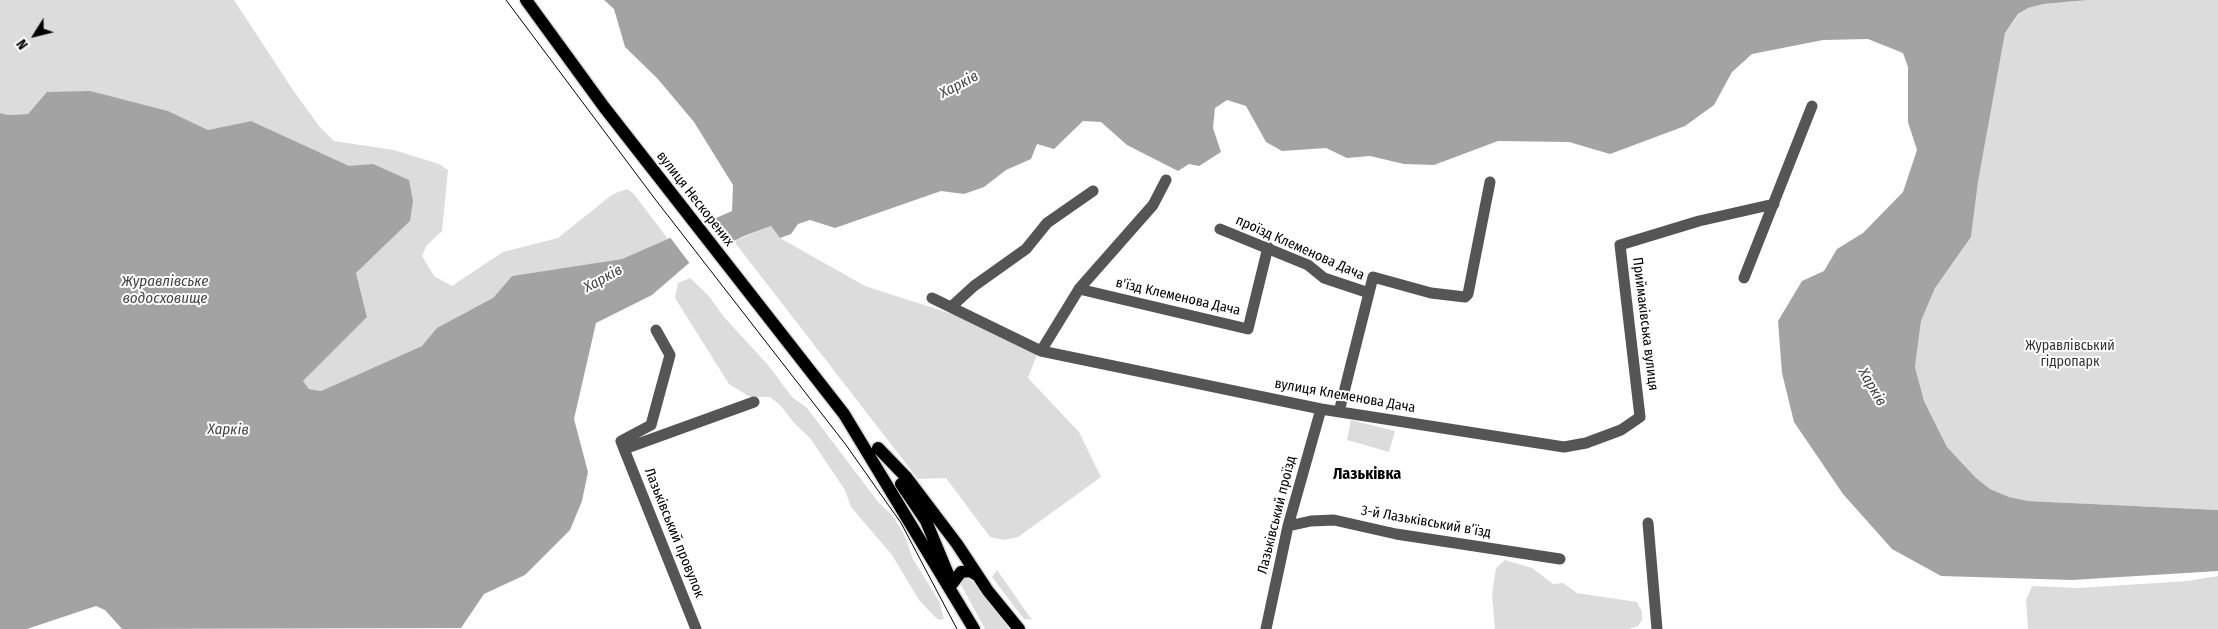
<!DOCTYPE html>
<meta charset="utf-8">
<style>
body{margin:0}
#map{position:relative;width:2218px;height:629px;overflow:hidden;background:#fff;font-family:"Fira Sans Condensed",sans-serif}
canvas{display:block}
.north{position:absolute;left:10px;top:10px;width:50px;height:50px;-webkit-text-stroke:4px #fff;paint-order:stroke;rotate:234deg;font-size:14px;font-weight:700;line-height:20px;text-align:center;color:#000}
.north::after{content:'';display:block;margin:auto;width:18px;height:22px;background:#000;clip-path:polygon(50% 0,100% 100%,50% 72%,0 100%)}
</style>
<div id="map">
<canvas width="2218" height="629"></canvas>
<div class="north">N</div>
</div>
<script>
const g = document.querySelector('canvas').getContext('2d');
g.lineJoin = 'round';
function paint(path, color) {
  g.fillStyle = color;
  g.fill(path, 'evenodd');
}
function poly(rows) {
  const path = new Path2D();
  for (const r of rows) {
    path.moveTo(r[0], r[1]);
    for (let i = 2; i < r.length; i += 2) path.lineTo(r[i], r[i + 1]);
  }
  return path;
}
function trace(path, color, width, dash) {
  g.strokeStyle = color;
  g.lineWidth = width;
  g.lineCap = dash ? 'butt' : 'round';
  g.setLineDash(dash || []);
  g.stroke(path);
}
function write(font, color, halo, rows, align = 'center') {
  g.font = font + ' "Fira Sans Condensed",sans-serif';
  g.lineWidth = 4;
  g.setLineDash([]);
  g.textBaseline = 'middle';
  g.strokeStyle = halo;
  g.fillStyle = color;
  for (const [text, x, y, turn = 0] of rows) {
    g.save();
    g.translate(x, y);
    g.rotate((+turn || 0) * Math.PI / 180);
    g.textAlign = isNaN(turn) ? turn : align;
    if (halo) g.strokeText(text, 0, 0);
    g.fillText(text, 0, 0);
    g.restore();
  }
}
const green = poly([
 [0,0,234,0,293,90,319,126,334,141,394,150,439,164,448,170,442,231,426,246,422,256,434,276,452,286,503,252,558,238,613,194,627,189,633,193,668,239,622,259,512,276,493,298,422,346,321,391,309,389,303,381,367,317,356,273,410,221,373,164,349,167,251,121,208,130,168,111,48,92,28,114,8,115,0,113],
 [2088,0,2218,0,2218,510,2028,501,2009,497,1990,489,1976,478,1947,447,1924,401,1915,367,1921,321,1935,288,1971,237,1978,182,2005,33,2019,14,2028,8,2043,4],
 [771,226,780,238,865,286,980,323,1038,352,1028,378,1079,432,1101,477,1018,537,1004,540,990,537,946,478,918,479,736,244,736,240],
 [690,278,708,295,724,317,768,365,792,397,807,408,879,503,891,514,903,532,913,559,939,601,944,619,939,620,935,617,919,600,892,555,851,507,845,490,810,438,795,424,780,405,770,397,750,397,729,384,675,298,678,283],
 [1351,420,1395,431,1389,452,1347,440],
 [1505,560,1532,568,1553,584,1563,583,1577,593,1637,602,1642,612,1642,620,1638,626,1629,629,1495,629,1492,594,1496,568],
 [997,570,1032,620,1024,619,1020,614,992,577],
 [967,575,1009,629,985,629,959,581],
 [2218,576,2218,629,2028,629,2026,600,2032,586,2079,588,2188,581]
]);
const water = poly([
 [604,0,2088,0,2043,4,2028,8,2018,14,2005,33,1978,182,1971,237,1935,288,1921,321,1915,367,1924,401,1947,447,1976,478,1990,489,2009,497,2028,501,2218,510,2218,571,2072,580,1941,576,1892,549,1843,494,1794,422,1782,373,1778,321,1802,281,1824,271,1837,249,1863,233,1903,192,1917,150,1908,122,1908,67,1903,53,1868,39,1823,40,1752,54,1732,72,1714,105,1685,126,1610,154,1569,142,1498,141,1434,165,1404,164,1370,156,1347,158,1326,148,1282,151,1266,142,1246,106,1227,100,1215,108,1213,128,1221,152,1199,166,1189,164,1178,171,1127,145,1101,122,1083,121,1054,149,1037,144,1031,159,1006,170,984,187,964,194,941,191,835,228,810,220,798,224,791,234,780,238,771,226,744,236,689,263,652,295,596,323,574,419,588,472,582,501,570,530,525,575,484,594,461,628,122,629,105,610,96,606,27,629,0,629,0,113,8,115,28,114,47,92,90,91,168,111,208,130,251,121,349,166,373,164,409,180,413,201,410,221,356,273,367,317,303,381,309,389,321,391,422,346,437,328,493,298,512,276,622,259,732,211,733,185,694,122,657,78,625,47,614,9]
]);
const pier = poly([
 [713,216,734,244,691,265,669,236]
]);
const minor = poly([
 [1220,229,1308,265,1324,278,1369,293],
 [1744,278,1812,106],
 [1079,289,1248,329,1268,247],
 [932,298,1041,351,1321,409,1564,447,1586,443,1621,430,1640,417,1620,245,1699,221,1774,204],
 [951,307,974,286,1026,249,1047,223,1093,191],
 [1041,351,1079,289,1153,205,1166,180],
 [1339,412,1373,277,1431,293,1465,297,1468,294,1490,182],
 [624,449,621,441,651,425,670,355,656,330],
 [1648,523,1657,629],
 [1288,526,1311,521,1334,520,1396,534,1560,559],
 [696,629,624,449,754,402],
 [1266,629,1288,526,1321,409]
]);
const major = poly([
 [526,0,604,107,844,414,974,629],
 [878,448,907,478,957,544,988,591,1019,629],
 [901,484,926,521,948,574],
 [952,584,961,572,970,571,977,575]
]);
const tram = poly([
 [506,0,655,199,846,445,901,523,957,629]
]);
const streetNames = [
 ["вулиця Нескорених",695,199,52],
 ["проїзд Клеменова Дача",1300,248,24],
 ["в'їзд Клеменова Дача",1178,297,13],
 ["Приймаківська вулиця",1645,324,83],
 ["вулиця Клеменова Дача",1345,396,10],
 ["Лазьківський проїзд",1277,515,-76],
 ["3-й Лазьківський в’їзд",1426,522,10],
 ["Лазьківський провулок",674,533,68]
];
const parkNames = [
 ["Журавлівський",2070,346],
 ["гідропарк",2070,362]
];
const waterNames = [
 ["Харків",959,85,-28],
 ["Харків",603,279,-29],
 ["Журавлівське",165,282],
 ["водосховище",165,299],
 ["Харків",1872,387,60],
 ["Харків",228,430,1]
];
const quarterNames = [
 ["Лазьківка",1367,475]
];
paint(green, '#dcdcdc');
paint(water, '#a3a3a3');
paint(pier, '#fff');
trace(major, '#dbdbdb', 15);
trace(minor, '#555', 11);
trace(major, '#000', 12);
trace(tram, '#000', 1);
write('14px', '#000', '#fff', streetNames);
write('14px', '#333', '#fff', parkNames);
write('italic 15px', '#444', '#fff', waterNames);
write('bold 16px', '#000', '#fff', quarterNames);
</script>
